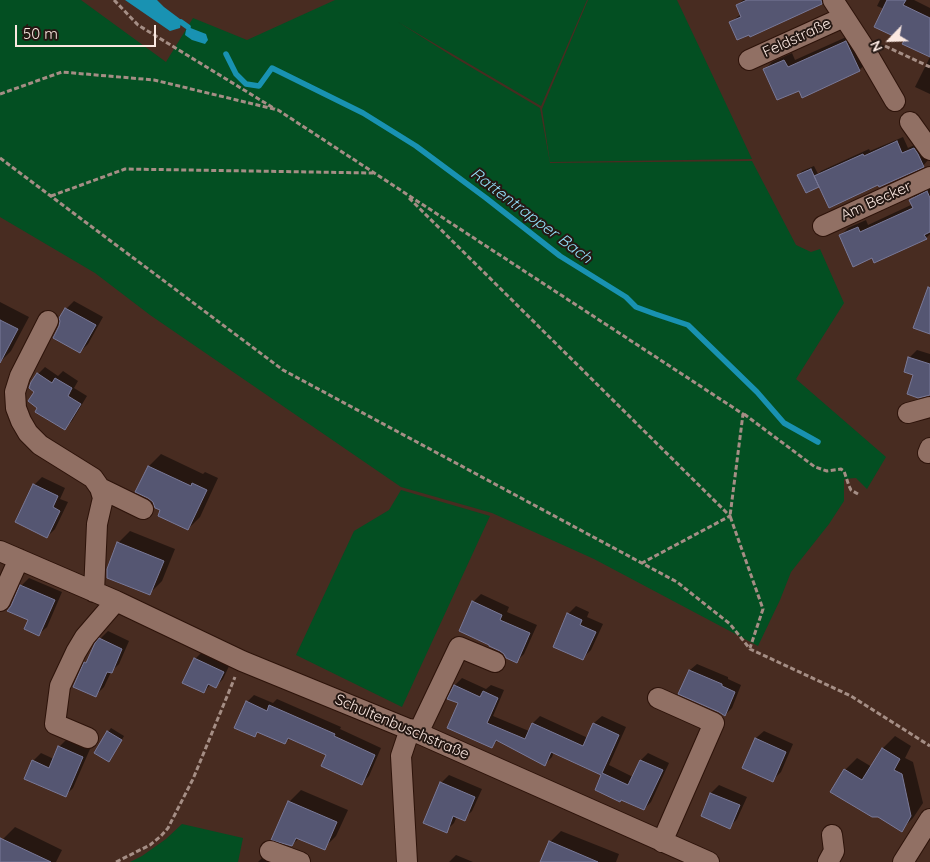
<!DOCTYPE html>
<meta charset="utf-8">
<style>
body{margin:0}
#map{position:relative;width:930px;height:862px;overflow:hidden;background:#482c21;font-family:Quicksand,sans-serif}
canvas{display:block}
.north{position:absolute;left:865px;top:15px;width:50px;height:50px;-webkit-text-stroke:4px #251813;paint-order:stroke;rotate:246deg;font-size:14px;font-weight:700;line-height:20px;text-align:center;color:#fbe8e1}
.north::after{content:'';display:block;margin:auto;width:18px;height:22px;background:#fbe8e1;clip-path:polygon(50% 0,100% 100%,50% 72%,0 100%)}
.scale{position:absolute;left:15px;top:25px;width:141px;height:22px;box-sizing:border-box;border:2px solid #fbe8e1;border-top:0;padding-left:6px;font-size:15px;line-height:18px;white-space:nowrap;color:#fbe8e1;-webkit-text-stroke:4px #251813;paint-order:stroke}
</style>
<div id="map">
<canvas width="930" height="862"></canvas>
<div class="north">N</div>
<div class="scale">50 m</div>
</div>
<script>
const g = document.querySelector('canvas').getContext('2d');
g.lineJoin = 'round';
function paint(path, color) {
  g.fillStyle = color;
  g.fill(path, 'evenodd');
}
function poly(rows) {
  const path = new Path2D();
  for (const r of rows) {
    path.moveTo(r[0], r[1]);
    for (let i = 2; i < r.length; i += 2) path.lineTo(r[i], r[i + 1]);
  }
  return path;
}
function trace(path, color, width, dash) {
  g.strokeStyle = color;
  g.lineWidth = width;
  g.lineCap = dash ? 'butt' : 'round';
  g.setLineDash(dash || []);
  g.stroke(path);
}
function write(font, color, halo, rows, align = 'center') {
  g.font = font + ' Quicksand,sans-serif';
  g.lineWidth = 4;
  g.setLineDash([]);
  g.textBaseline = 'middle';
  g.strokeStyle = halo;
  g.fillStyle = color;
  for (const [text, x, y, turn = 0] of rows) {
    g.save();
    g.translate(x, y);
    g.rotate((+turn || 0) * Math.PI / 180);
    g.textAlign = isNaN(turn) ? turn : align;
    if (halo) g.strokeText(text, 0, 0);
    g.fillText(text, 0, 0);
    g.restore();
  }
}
const green = poly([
 [0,0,81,0,166,62,193,18,247,40,335,0,587,0,541,106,398,22,452,56,540,108,550,163,752,161,796,245,811,252,820,249,844,303,796,379,886,457,867,489,856,478,844,479,844,501,829,524,791,572,780,600,758,646,594,559,492,513,401,487,150,315,95,273,0,217],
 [588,0,677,0,752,159,550,162,542,109],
 [401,490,490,516,402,707,296,655,354,531,389,510],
 [182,824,243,838,238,862,130,862,142,856,166,839]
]);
const water = poly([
 [125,0,157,0,164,7,180,19,181,22,180,28,170,31],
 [188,27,206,34,208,40,205,44,192,40,185,35,186,30]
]);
const shadow = poly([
 [743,0,825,0,822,3,730,23,741,14,737,6],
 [880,0,914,0,930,8,930,56,905,41,884,9,877,6],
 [853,34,867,63,859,70,799,89,765,69,772,62,792,53,795,60],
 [930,57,930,94,915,87],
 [903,137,908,148,919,143,928,160,923,166,879,184,820,185,818,186,799,175,802,171,814,166,818,174,821,171,869,149,870,151],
 [930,187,930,234,926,238,873,257,841,235,848,228,866,220,868,225,913,204,911,200,918,192],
 [74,301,103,317,88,344,80,352,60,326,66,309],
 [0,302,29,317,11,351,0,362],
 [917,350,930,354,930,395,914,375,909,358],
 [45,367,58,376,63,371,78,381,74,388,87,396,72,421,65,428,39,407,36,391,38,374],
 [161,454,203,474,205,472,218,478,200,517,188,529,162,510,154,501,137,492,149,466],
 [42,477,65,488,60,499,68,502,55,529,47,537,34,485],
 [130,531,175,549,162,581,150,593,118,543],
 [29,578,62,592,47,627,39,634,29,619,12,607,21,586],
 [481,594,509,607,507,612,537,625,524,654,516,662,491,644,473,602],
 [576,606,589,612,587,617,603,624,591,650,583,658,568,614],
 [108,631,129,641,119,664,111,672,104,687,96,695,85,663,90,659,100,639],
 [202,652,230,664,223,679,216,686,211,684,204,692,195,659],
 [697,664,728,677,728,679,741,685,732,708,725,715,690,670],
 [462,678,486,689,491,685,504,690,493,716,529,731,533,723,540,716,588,738,594,723,602,716,626,727,609,765,633,777,641,760,648,753,669,763,651,802,644,809,602,774,554,752,552,757,545,764,498,740,492,746,459,703,449,698,455,685],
 [254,695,273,703,277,699,341,727,340,729,381,748,369,776,362,783,327,755,290,738,285,743,259,731,255,735,247,702],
 [111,728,124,736,112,757,109,760,108,732],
 [764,731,793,744,781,772,773,780,756,738],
 [895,736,911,746,905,758,913,762,923,803,913,818,901,830,845,770,857,758,872,767,883,748],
 [67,739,90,749,73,788,65,796,33,761,41,753,54,759,59,747],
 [449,775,482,789,472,811,464,819,457,816,454,823,446,831,441,783],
 [719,785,747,797,737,819,730,827,702,815,711,793],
 [301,790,348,810,336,836,324,848,299,838,292,845,289,802],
 [15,827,62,850,56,862,0,862,0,845,3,839],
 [561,831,619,854,616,862,542,862,550,842],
 [456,855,473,862,449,862],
 [262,858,265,859,289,862,258,862]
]);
const stream = poly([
 [181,22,188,27],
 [226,54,236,74,246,84,259,86,272,68,363,113,416,146,486,198,560,256,626,297,636,307,655,314,688,325,757,392,784,423,818,442]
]);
const building = poly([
 [747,0,821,0,822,4,750,37,749,35,737,40,729,22,741,17,736,5,747,0],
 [887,0,906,0,903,5,930,18,930,57,902,44,904,41,874,27,887,0],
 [846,41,860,71,802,98,799,91,777,100,763,69,784,60,788,67,846,41],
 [897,141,902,153,914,148,918,154,924,167,879,187,878,185,829,208,814,176,863,154,864,156,897,141],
 [811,169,819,187,806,193,797,175,811,169],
 [927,191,930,198,930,232,924,235,927,239,874,263,872,258,853,267,839,235,858,227,860,232,913,208,909,200,927,191],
 [928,287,930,288,930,334,913,328,928,287],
 [65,308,96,325,80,353,53,338,59,326,60,321,59,318,65,308],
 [0,320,18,329,0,363,0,320],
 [908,357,930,364,930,395,918,398,907,394,913,375,904,372,908,357],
 [37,373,52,383,55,378,72,388,68,396,81,404,65,430,35,412,37,408,28,401,34,392,29,388,31,382,37,373],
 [148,466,191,486,192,483,207,490,188,530,158,516,160,510,155,508,153,502,148,498,135,492,148,466],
 [33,484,58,496,53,507,60,511,47,538,15,522,33,484],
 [117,542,164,561,150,595,107,578,107,569,117,542],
 [20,585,55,600,39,636,24,629,28,620,7,611,11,606,20,585],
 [472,601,502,615,500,620,530,633,517,663,506,658,504,654,500,651,489,646,489,645,459,631,472,601],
 [567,613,582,620,580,625,596,632,583,660,553,647,567,613],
 [99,638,122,649,112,673,107,672,96,697,73,687,84,662,86,663,95,643,99,638],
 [194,658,224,672,216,688,208,684,204,693,182,683,194,658],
 [689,670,722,684,722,686,735,692,725,716,719,712,678,694,689,670],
 [454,685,480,697,483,691,498,698,487,723,525,739,532,723,583,746,593,723,619,735,602,773,628,785,640,760,663,770,644,810,621,800,620,802,595,790,601,775,551,752,545,766,496,740,492,748,447,728,458,703,447,699,454,685],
 [246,701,267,711,269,705,335,734,334,736,375,755,362,785,321,766,326,755,288,738,285,744,257,732,255,737,234,728,246,701],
 [107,731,122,740,109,762,94,753,107,731],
 [755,738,786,752,773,782,742,768,755,738],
 [58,746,83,757,66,797,24,779,32,760,49,768,58,746],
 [882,748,900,759,894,770,902,774,911,816,902,832,878,817,872,817,830,792,844,769,862,780,882,748],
 [440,782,475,797,465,821,453,816,447,833,423,823,440,782],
 [710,793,740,805,730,829,701,816,710,793],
 [288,801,337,822,325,850,296,838,292,846,271,840,288,801],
 [0,838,51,862,0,862,0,838],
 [549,841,598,862,540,862,549,841]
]);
const path = poly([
 [114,0,138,25,275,109],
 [885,46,930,67],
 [0,94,62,72,154,80,278,110,743,414,730,516,763,609,750,648],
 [0,158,283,370,677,582,730,624,750,649,851,696,930,746],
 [51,196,125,169,373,173],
 [409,198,730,516,642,563],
 [744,414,815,467,827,471,841,469,844,471,849,486,851,490,858,494],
 [116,862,150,845,161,836,168,828,193,779,235,677]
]);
const minor = poly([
 [833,0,863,46,895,101],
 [749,60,844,17],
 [910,122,930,150],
 [823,226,930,177],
 [48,321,20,376,15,392,16,408,21,421,28,433,40,445,93,478,100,488,103,498,97,524,94,592],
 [908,413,930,407],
 [928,453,930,448],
 [100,488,143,509],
 [0,551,116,601,242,661,418,733,709,862],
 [0,601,19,559],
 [658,698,714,723,662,842],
 [418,733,459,647,495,662],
 [88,738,55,724,60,686,76,652,85,637,116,601],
 [270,851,300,862],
 [407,862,401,756,410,729],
 [828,862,834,851,832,835],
 [903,862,930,819]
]);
const streetNames = [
 ["Feldstraße",797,38,-25],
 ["Am Becker",876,201,-24],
 ["Schultenbuschstraße",402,727,23]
];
const waterNames = [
 ["Rattentrapper Bach",531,216,37]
];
paint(green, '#034f22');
paint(water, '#1992b2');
paint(shadow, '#0007');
trace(stream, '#1992b2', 5.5);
paint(building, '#555672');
trace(building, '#797998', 1);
trace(minor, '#2d130a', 22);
trace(path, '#a58e85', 3, [5, 2.5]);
trace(minor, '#917064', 20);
write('15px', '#fbe8e1', '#251813', streetNames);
write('italic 16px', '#92def8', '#251813', waterNames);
</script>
